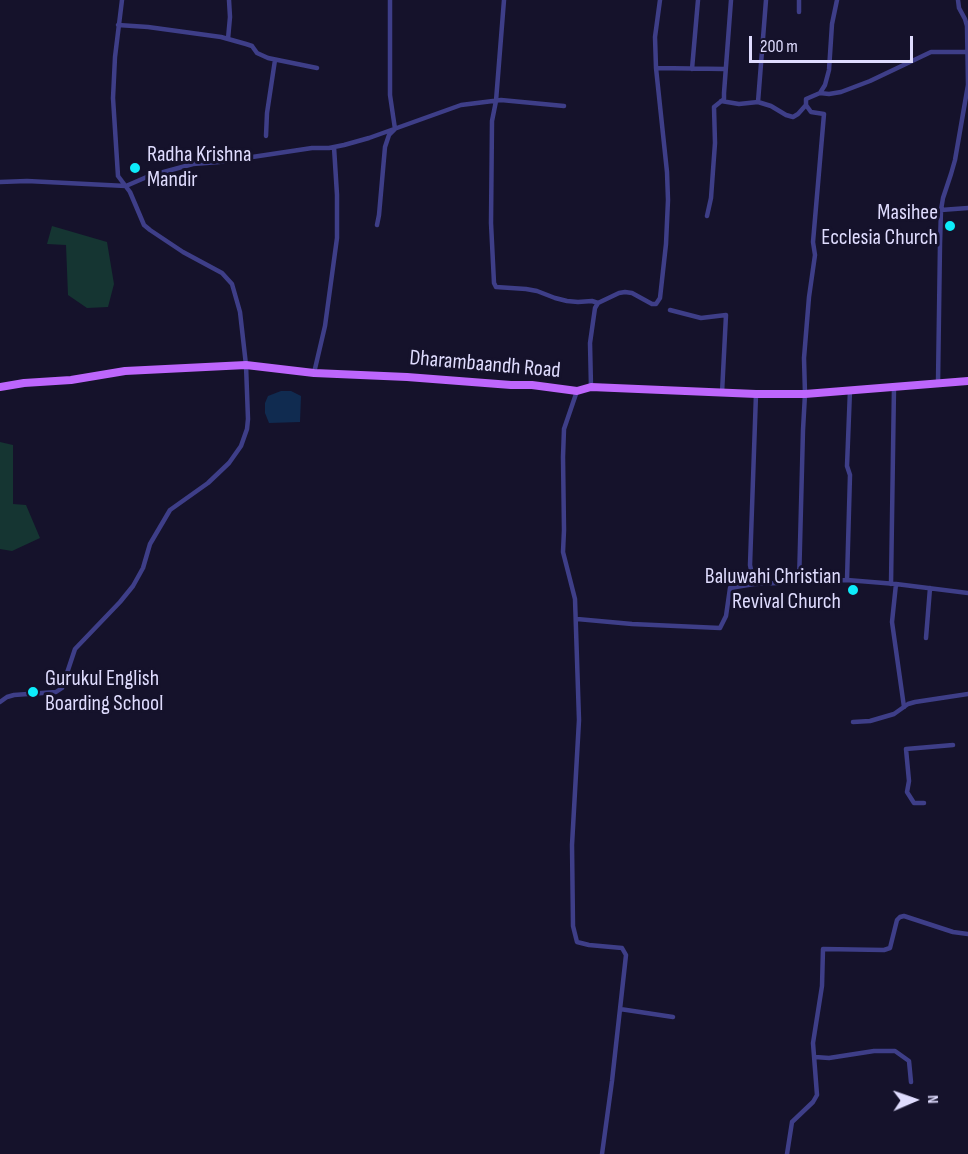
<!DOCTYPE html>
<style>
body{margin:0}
#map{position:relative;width:968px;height:1154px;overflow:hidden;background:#15122b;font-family:"Sofia Sans Condensed",sans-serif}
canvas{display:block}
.north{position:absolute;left:884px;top:1070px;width:60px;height:60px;-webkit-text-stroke:4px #15122b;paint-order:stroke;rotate:88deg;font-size:16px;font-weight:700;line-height:24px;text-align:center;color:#dfdcfe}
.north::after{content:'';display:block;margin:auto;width:21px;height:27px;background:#dfdcfe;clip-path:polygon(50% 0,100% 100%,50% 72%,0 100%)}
.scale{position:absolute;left:749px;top:36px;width:164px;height:27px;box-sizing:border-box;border:3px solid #dfdcfe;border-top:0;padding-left:8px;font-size:18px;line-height:21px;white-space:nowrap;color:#dfdcfe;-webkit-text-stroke:4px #15122b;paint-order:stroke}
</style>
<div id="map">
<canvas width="968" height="1154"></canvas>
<div class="north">N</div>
<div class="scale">200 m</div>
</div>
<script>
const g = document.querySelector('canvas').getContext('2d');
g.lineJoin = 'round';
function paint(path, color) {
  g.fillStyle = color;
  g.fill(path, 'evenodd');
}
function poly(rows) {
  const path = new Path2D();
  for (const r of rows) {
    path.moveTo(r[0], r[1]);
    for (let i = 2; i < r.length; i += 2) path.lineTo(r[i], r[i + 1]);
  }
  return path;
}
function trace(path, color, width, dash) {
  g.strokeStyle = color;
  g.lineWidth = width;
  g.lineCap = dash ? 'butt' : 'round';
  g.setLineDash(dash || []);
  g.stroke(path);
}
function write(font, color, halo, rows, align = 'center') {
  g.font = font + ' "Sofia Sans Condensed",sans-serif';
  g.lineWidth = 6;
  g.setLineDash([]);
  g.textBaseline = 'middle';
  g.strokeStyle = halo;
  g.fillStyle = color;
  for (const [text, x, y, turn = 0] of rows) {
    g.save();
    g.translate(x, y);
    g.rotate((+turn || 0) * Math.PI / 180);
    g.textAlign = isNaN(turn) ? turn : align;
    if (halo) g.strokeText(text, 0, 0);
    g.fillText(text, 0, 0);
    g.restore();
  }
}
const green = poly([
 [52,226,107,242,114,284,108,307,87,308,68,295,66,245,47,244],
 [0,442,13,445,13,504,26,505,40,538,12,551,0,549]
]);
const water = poly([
 [281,391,291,391,301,396,300,422,269,423,265,413,265,403,268,396]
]);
const street = poly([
 [504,0,496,101,492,121,491,223,494,283,496,287,526,289,537,291,555,298,567,301,578,302,592,301,598,303],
 [799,12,799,0],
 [118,25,148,27,221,37,246,44,252,46,257,53,268,58,317,68],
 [228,39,230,17,229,0],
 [656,68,725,69],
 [692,69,698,0],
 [820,93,825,85,829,70,832,24,837,0],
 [721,101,739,104,758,102,766,0],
 [758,102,771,106,786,115,793,117,798,114,806,105],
 [266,136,267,113,275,60],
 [0,182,27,181,126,186,149,176,193,164,219,162,312,148,329,148,344,145,369,138,461,105,501,100,564,106],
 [941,210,968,208],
 [707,216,711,198,715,143,714,107,724,99,724,93,731,0],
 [377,225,379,215,385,147,389,135,395,129,390,95,390,0],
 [670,310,701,318,726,315,722,393],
 [314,373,325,326,337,238,337,195,334,147],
 [938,383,940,244,941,210,943,198,951,174,955,160,968,85,967,26,965,19,959,8,958,0],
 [591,387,590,343,595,308,598,303,619,293,625,292,632,293,652,304,656,304,660,298,666,244,668,200,667,172,656,68,655,37,660,0],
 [577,391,564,429,563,457,564,530,563,552,575,599,579,720,572,845,573,926,577,942,589,945,622,948,626,955,612,1081,602,1154],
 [847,580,850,475,847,466,850,390],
 [799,583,803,430,805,394,804,358,809,297,815,255,813,242,824,114,811,112,806,105,806,99,820,93,829,94,841,92,870,81,931,52,967,52],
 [754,584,750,565,756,394],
 [891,584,894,387],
 [896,584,892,622,904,707],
 [577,619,632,624,720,628,726,616,730,588,754,584,847,580,896,584,968,593],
 [926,638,930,588],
 [0,702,7,697,14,695,56,692,62,688,75,649,120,602,133,586,143,568,150,544,170,510,208,483,229,463,241,446,247,429,248,419,246,365,240,312,232,284,222,273,183,252,150,230,144,225,130,192,118,176,113,98,115,57,122,0],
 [853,722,870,721,894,714,908,704,915,702,968,694],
 [924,803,914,803,907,792,909,781,906,749,953,745],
 [620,1009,673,1017],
 [815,1057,829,1058,874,1051,895,1051,909,1061,911,1082],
 [787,1154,792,1122,813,1102,817,1095,813,1043,822,986,823,949,884,950,890,948,897,920,900,917,904,916,953,932,968,934]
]);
const primary = poly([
 [0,387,24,383,71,380,125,371,246,365,314,373,407,377,511,385,532,385,577,391,591,387,756,394,805,394,968,381]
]);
const markers = [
 [135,168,6,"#0decfa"],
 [950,226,6,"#0decfa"],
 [853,590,6,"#0decfa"],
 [33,692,6,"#0decfa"]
];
const poiNames = [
 ["Radha Krishna",147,155],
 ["Mandir",147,180],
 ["Masihee",938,213,"right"],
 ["Ecclesia Church",938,238,"right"],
 ["Baluwahi Christian",841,577,"right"],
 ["Revival Church",841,602,"right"],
 ["Gurukul English",45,679],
 ["Boarding School",45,704]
];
const streetNames = [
 ["Dharambaandh Road",485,365,5]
];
paint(green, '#153532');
paint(water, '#102b50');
trace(street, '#3e3e88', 4.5);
trace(primary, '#bd66fc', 8);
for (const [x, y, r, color] of markers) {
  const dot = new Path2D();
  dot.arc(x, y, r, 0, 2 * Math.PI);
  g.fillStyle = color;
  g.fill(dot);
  trace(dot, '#15122b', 2);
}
write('22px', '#dfdcfe', '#15122b', poiNames, 'left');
write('22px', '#dfdcfe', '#15122b', streetNames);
</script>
